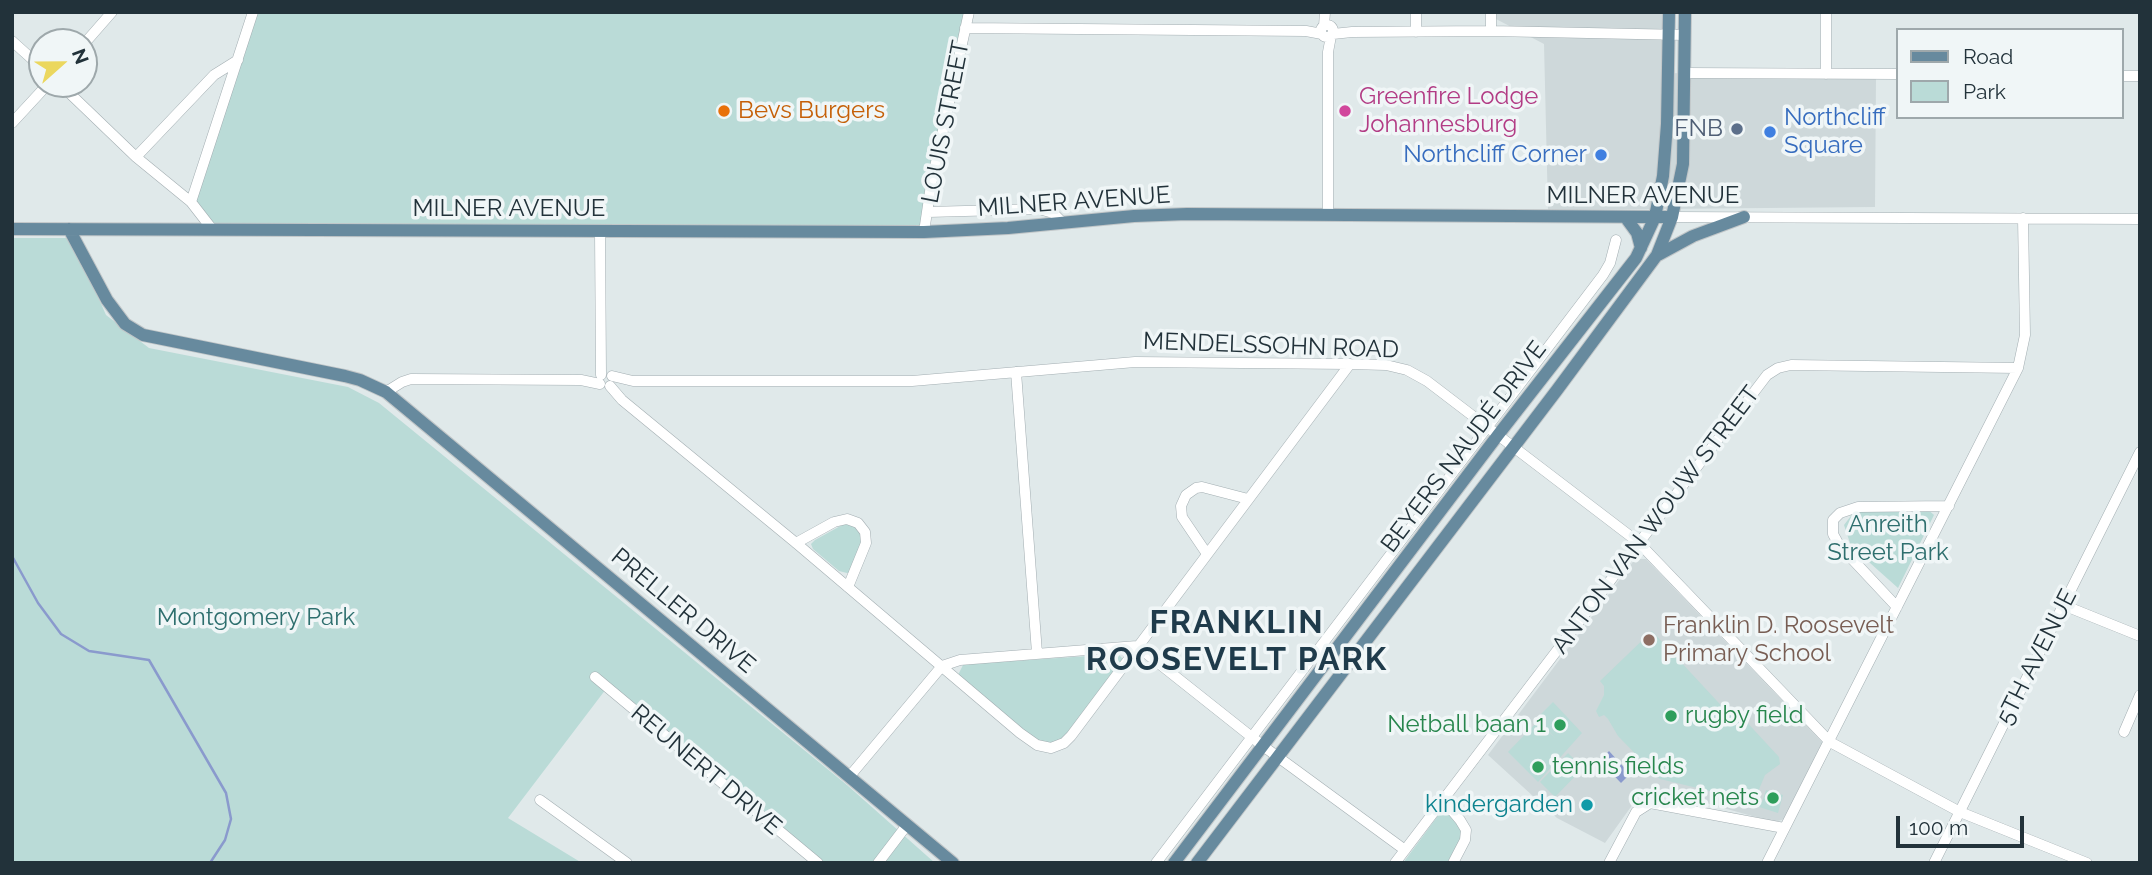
<!DOCTYPE html>
<meta charset="utf-8">
<style>
body{margin:0}
#map{position:relative;width:2152px;height:875px;overflow:hidden;background:#e0e9ea;font-family:Raleway,sans-serif}
canvas{display:block}
.frame{position:absolute;inset:0;border:14px solid #22323a;pointer-events:none}
.legend{position:absolute;left:1896px;top:28px;width:228px;height:91px;box-sizing:border-box;background:#f0f6f7;border:2px solid #9ea8ab;margin:0;padding:9px 12px;list-style:none;font-size:21px;color:#22323a}
.legend li{display:flex;align-items:center;gap:14px;height:35px}
.legend b{width:35px;border:2px solid #9ea8ab}
.north{position:absolute;left:28px;top:28px;width:70px;height:70px;box-sizing:border-box;background:#f0f6f7;border:2px solid #9ea8ab;border-radius:50%;rotate:69deg;font-size:19px;font-weight:700;line-height:28px;text-align:center;color:#22323a}
.north::after{content:'';display:block;margin:auto;width:24px;height:32px;background:#ebd75e;clip-path:polygon(50% 0,100% 100%,50% 72%,0 100%)}
.scale{position:absolute;left:1896px;top:816px;width:128px;height:32px;box-sizing:border-box;border:4px solid #22323a;border-top:0;padding-left:9px;font-size:21px;line-height:24px;white-space:nowrap;color:#22323a;-webkit-text-stroke:5px #f0f6f7;paint-order:stroke}
</style>
<div id="map">
<canvas width="2152" height="875"></canvas>
<div class="frame"></div>
<ul class="legend">
<li><b style="height:9px;background:#678a9e"></b>Road</li>
<li><b style="height:19px;background:#badbd7"></b>Park</li>
</ul>
<div class="north">N</div>
<div class="scale">100 m</div>
</div>
<script>
const g = document.querySelector('canvas').getContext('2d');
g.lineJoin = 'round';
function paint(path, color) {
  g.fillStyle = color;
  g.fill(path, 'evenodd');
}
function poly(rows) {
  const path = new Path2D();
  for (const r of rows) {
    if (r.length === 3) {
      path.moveTo(r[0] + r[2], r[1]);
      path.arc(r[0], r[1], r[2], 0, 2 * Math.PI);
      continue;
    }
    path.moveTo(r[0], r[1]);
    for (let i = 2; i < r.length; i += 2) path.lineTo(r[i], r[i + 1]);
  }
  return path;
}
function trace(path, color, width, dash) {
  g.strokeStyle = color;
  g.lineWidth = width;
  g.lineCap = dash ? 'butt' : 'round';
  g.setLineDash(dash || []);
  g.stroke(path);
}
function write(font, color, halo, rows, align = 'center') {
  g.font = font + ' Raleway,sans-serif';
  g.lineWidth = 7;
  g.setLineDash([]);
  g.textBaseline = 'middle';
  g.strokeStyle = halo;
  g.fillStyle = color;
  for (const [text, x, y, turn = 0] of rows) {
    g.save();
    g.translate(x, y);
    g.rotate((+turn || 0) * Math.PI / 180);
    g.textAlign = isNaN(turn) ? turn : align;
    if (halo) g.strokeText(text, 0, 0);
    g.fillText(text, 0, 0);
    g.restore();
  }
}
const built = poly([
 [1496,12,1667,12,1668,73,1876,77,1875,207,1548,210,1544,44,1496,19],
 [1635,559,1646,559,1824,744,1785,819,1774,822,1658,790,1643,790,1605,843,1557,818,1488,755]
]);
const green = poly([
 [254,12,968,12,924,232,212,229,191,202],
 [12,238,72,238,106,315,149,348,348,387,379,403,847,785,935,863,822,863,606,689,508,818,582,863,12,863],
 [1925,507,1934,515,1898,588,1851,546,1844,525,1857,508],
 [844,524,854,525,864,539,850,573,847,573,839,571,813,549,811,544,815,540],
 [1652,631,1730,715,1742,717,1779,757,1780,764,1765,775,1755,799,1747,800,1660,779,1618,736,1608,719,1604,715,1599,717,1596,711,1604,695,1604,686,1600,681],
 [1118,654,1123,659,1071,736,1044,747,958,675,963,665,969,664],
 [1553,702,1582,733,1538,782,1508,752,1538,721,1556,739,1537,718],
 [1568,753,1583,768,1555,797,1540,782],
 [1766,790,1783,795,1778,813,1756,806,1757,801,1762,802],
 [1447,811,1459,823,1463,836,1449,863,1403,863,1440,813]
]);
const water = poly([
 [1609,751,1630,774,1621,783,1600,761]
]);
const stream = poly([
 [12,556,38,603,61,634,89,651,149,660,226,793,231,819,225,840,210,863]
]);
const minor = poly([
 [1416,12,1416,32],
 [1491,12,1491,31],
 [1327,31,6],
 [1324,26,1325,12],
 [965,28,1306,31,1322,34],
 [1333,34,1352,32,1491,31,1685,35],
 [12,41,42,68],
 [84,44,112,12],
 [1685,73,1898,74],
 [1826,74,1826,12],
 [2122,76,2140,76],
 [60,84,136,157,191,202,212,229],
 [12,123,48,84],
 [136,157,214,75,238,60],
 [191,202,253,12],
 [928,212,1039,209,1053,213,1062,222],
 [1328,215,1328,52,1331,36],
 [1672,217,2140,219],
 [600,231,601,375],
 [924,232,931,185,969,12],
 [1016,372,1037,653],
 [612,376,633,381,912,381,1135,362,1350,364,1386,365,1407,370,1427,381,1638,542,1830,742,1960,812,2087,863],
 [610,386,622,400,796,543,1020,733,1037,745,1051,748,1064,743,1071,736,1350,364],
 [386,392,402,382,411,379,581,380,600,384],
 [796,543,834,522,847,519,858,523,865,532,866,543,848,587],
 [1207,554,1182,517,1181,506,1186,495,1196,488,1202,487,1248,499],
 [2063,605,2140,636],
 [1897,607,1839,545,1833,534,1833,520,1840,513,1858,507,1949,506],
 [595,677,818,863],
 [2124,732,2140,695],
 [849,777,942,666,960,660,1137,646,1263,746,1405,850],
 [540,800,627,863],
 [1444,801,1460,820,1466,830,1465,840,1453,863],
 [878,863,907,825],
 [1156,863,1603,275,1610,263,1616,240],
 [1395,863,1767,375,1778,368,1791,365,2018,368],
 [1609,863,1636,812,1650,803,1784,828],
 [1767,863,2018,368,2025,335,2023,218],
 [1934,863,2140,452]
]);
const major = poly([
 [1626,218,1637,233,1641,248],
 [12,229,924,232,1008,228,1134,216,1187,214,1672,217],
 [69,229,107,300,125,324,143,335,345,376,360,380,386,392,953,863],
 [1658,255,1693,236,1744,217],
 [1174,863,1498,435,1636,258,1655,217,1663,176,1667,124,1669,12],
 [1197,863,1557,390,1657,255,1672,217,1683,164,1685,12]
]);
const markers = [
 [724,111,7,"#e8710a"],
 [1345,111,7,"#d1479c"],
 [1737,129,7,"#5c6f8a"],
 [1770,132,7,"#3f7fe0"],
 [1601,155,7,"#3f7fe0"],
 [1649,640,7,"#8d6e63"],
 [1671,716,7,"#2e9e5b"],
 [1560,725,7,"#2e9e5b"],
 [1538,767,7,"#2e9e5b"],
 [1773,798,7,"#2e9e5b"],
 [1587,805,7,"#0f9aa8"]
];
const hotelNames = [
 ["Greenfire Lodge",1359,97],
 ["Johannesburg",1359,125]
];
const foodNames = [
 ["Bevs Burgers",738,111]
];
const shopNames = [
 ["Northcliff",1784,118],
 ["Square",1784,146],
 ["Northcliff Corner",1587,155,"right"]
];
const streetNames = [
 ["LOUIS STREET",946,122,-79],
 ["MILNER AVENUE",1643,196],
 ["MILNER AVENUE",1074,202,-4],
 ["MILNER AVENUE",509,209],
 ["MENDELSSOHN ROAD",1271,346,2],
 ["BEYERS NAUDÉ DRIVE",1464,447,-53],
 ["ANTON VAN WOUW STREET",1656,520,-53],
 ["PRELLER DRIVE",683,611,40],
 ["5TH AVENUE",2037,657,-63],
 ["REUNERT DRIVE",706,770,40]
];
const serviceNames = [
 ["FNB",1723,129]
];
const parkNames = [
 ["Anreith",1888,525],
 ["Street Park",1888,553],
 ["Montgomery Park",256,618]
];
const educationNames = [
 ["Franklin D. Roosevelt",1663,626],
 ["Primary School",1663,654]
];
const leisureNames = [
 ["rugby field",1685,716],
 ["Netball baan 1",1546,725,"right"],
 ["tennis fields",1552,767],
 ["cricket nets",1759,798,"right"]
];
const cultureNames = [
 ["kindergarden",1573,805]
];
const districtNames = [
 ["FRANKLIN",1237,623],
 ["ROOSEVELT PARK",1237,660]
];
paint(built, '#ced8da');
paint(green, '#badbd7');
paint(water, '#8a9acd');
trace(stream, '#8a9acd', 2.5);
trace(minor, '#a3aeb2', 11);
trace(major, '#c1c6c8', 14);
trace(minor, '#fff', 10);
trace(major, '#678a9e', 12);
for (const [x, y, r, color] of markers) {
  const dot = new Path2D();
  dot.arc(x, y, r, 0, 2 * Math.PI);
  g.fillStyle = color;
  g.fill(dot);
  trace(dot, '#f0f6f7', 2.5);
}
write('24px', '#b23c85', '#f0f6f7', hotelNames, 'left');
write('24px', '#c56008', '#f0f6f7', foodNames, 'left');
write('24px', '#366cbe', '#f0f6f7', shopNames, 'left');
write('24px', '#22323a', '#f0f6f7', streetNames);
write('24px', '#4e5e75', '#f0f6f7', serviceNames, 'right');
write('24px', '#2e6f6e', '#f0f6f7', parkNames);
write('24px', '#785e54', '#f0f6f7', educationNames, 'left');
write('24px', '#27864d', '#f0f6f7', leisureNames, 'left');
write('24px', '#0d838f', '#f0f6f7', cultureNames, 'right');
g.letterSpacing = '2px';
write('bold 32px', '#1f3b4b', '#f0f6f7', districtNames);
g.letterSpacing = '0px';
</script>
